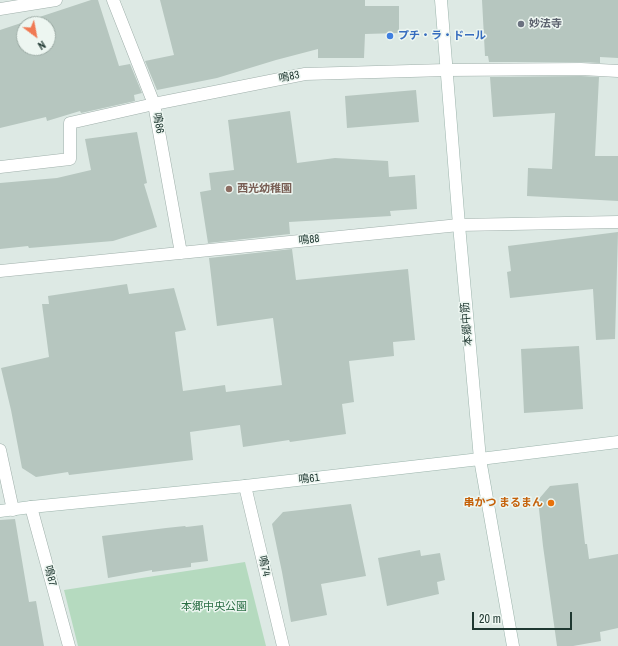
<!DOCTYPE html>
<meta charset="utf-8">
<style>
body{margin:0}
#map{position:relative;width:618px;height:646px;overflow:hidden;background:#dde9e4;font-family:"Archivo Narrow",sans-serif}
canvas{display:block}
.north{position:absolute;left:16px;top:16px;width:40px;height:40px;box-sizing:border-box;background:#edf6f1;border:1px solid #9baaa4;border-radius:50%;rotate:148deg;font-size:11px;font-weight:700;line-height:16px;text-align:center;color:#1f3831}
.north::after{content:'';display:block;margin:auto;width:14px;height:18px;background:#f07a54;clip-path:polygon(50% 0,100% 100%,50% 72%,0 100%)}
.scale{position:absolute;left:472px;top:612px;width:100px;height:18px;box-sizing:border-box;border:2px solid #1f3831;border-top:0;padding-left:5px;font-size:12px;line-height:14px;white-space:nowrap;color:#1f3831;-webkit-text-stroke:3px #edf6f1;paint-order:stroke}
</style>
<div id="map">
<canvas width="618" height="646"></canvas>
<div class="north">N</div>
<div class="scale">20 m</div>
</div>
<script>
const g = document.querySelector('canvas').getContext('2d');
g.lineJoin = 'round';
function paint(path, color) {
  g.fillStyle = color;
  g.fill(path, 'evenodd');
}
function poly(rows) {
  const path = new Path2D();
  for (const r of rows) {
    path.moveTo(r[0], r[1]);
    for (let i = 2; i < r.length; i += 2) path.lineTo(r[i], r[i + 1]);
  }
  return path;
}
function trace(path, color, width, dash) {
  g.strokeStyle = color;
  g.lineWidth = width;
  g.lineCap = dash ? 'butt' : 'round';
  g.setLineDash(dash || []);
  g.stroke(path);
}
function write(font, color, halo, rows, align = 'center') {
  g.font = font + ' "Archivo Narrow","Noto Sans JP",sans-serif';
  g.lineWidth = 3;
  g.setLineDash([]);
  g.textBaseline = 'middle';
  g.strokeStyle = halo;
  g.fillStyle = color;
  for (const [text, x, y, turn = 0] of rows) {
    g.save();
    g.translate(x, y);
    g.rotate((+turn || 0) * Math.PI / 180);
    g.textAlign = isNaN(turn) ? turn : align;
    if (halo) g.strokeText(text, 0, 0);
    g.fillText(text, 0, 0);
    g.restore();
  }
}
const green = poly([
 [245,562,266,646,78,646,64,590]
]);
const building = poly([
 [91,0,98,0,119,66,130,64,142,93,134,95,135,101,81,113,80,111,47,121,46,117,0,128,0,30],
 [24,24,48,24,48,48,24,48],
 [160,0,365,0,365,6,399,6,399,33,365,34,364,58,318,58,318,49,276,60,217,78,157,90,145,61,174,55],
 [482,0,618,0,618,58,600,57,600,63,581,62,489,62,488,56,485,56],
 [581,76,599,77,595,156,618,156,618,201,527,196,528,168,552,169,555,113,493,117,490,77],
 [416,90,419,122,347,128,345,96],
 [290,111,297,163,335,158,388,161,389,177,415,175,417,209,390,211,391,216,289,222,290,234,208,243,200,192,211,190,209,173,234,170,228,120],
 [137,132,147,183,144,184,157,227,113,241,29,248,28,246,0,249,0,183,57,178,91,170,85,139],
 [618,232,615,339,596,340,593,289,510,298,507,272,511,271,508,246],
 [292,249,296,280,408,269,415,340,393,342,394,356,349,361,354,402,342,404,346,434,290,442,289,440,243,447,240,425,190,432,193,460,69,475,68,472,36,477,22,468,11,410,1,368,49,357,42,304,49,304,48,296,127,284,129,294,174,288,186,330,175,332,183,391,225,385,226,392,282,385,273,318,217,326,209,258],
 [579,346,583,409,524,413,521,349],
 [578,483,585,544,587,544,589,559,618,554,618,628,600,632,601,641,573,646,557,646,543,546,538,500,550,486],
 [351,504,366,576,321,584,327,615,291,622,282,572,272,524,283,512],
 [15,519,29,602,36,601,44,646,0,646,0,520],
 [203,525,208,561,191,563,191,567,152,572,152,570,108,578,102,536,166,528,185,526,186,527],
 [420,550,421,556,440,553,445,580,437,582,439,594,387,606,378,558]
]);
const lane = poly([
 [446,70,581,69,618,71]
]);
const street = poly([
 [113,0,154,104,181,253],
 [0,9,56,0],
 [0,167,70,159,70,123,154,104,305,74,446,70],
 [0,271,459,225,618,222],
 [0,450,13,510],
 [245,486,283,646],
 [31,507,69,646]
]);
const secondary = poly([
 [441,0,459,225,480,459,513,646],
 [0,511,31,507,245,486,480,459,618,442]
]);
const markers = [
 [521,24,4,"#6b7280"],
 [390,36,4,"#3f7fe0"],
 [229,189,4,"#8d6e63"],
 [551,503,4,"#e8710a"]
];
const worshipNames = [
 ["妙法寺",529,24]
];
const shopNames = [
 ["プチ・ラ・ドール",398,36]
];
const streetNames = [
 ["鳴83",289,77,-11],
 ["鳴86",158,123,80],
 ["鳴88",309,240,-6],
 ["本郷中筋",467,324,-95],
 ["鳴61",309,479,-6],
 ["鳴74",264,566,77],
 ["鳴87",50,576,75]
];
const educationNames = [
 ["西光幼稚園",237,189]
];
const foodNames = [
 ["串かつ まるまん",543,503]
];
const parkNames = [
 ["本郷中央公園",214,607]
];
paint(green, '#b5dabf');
paint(building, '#b6c6bf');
trace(lane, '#a0b0ab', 13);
trace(street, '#a0b0ab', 13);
trace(secondary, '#9cb4ac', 13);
trace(lane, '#fff', 12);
trace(street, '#fff', 12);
trace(secondary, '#fff', 12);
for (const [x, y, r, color] of markers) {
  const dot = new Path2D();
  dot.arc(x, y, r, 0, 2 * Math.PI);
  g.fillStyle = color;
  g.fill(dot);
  trace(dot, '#edf6f1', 1.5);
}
write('bold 11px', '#5b616d', '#edf6f1', worshipNames, 'left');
write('bold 11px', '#366cbe', '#edf6f1', shopNames, 'left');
write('11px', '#1f3831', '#edf6f1', streetNames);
write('bold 11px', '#785e54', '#edf6f1', educationNames, 'left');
write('bold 11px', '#c56008', '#edf6f1', foodNames, 'right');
write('11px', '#2a6e44', '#edf6f1', parkNames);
</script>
